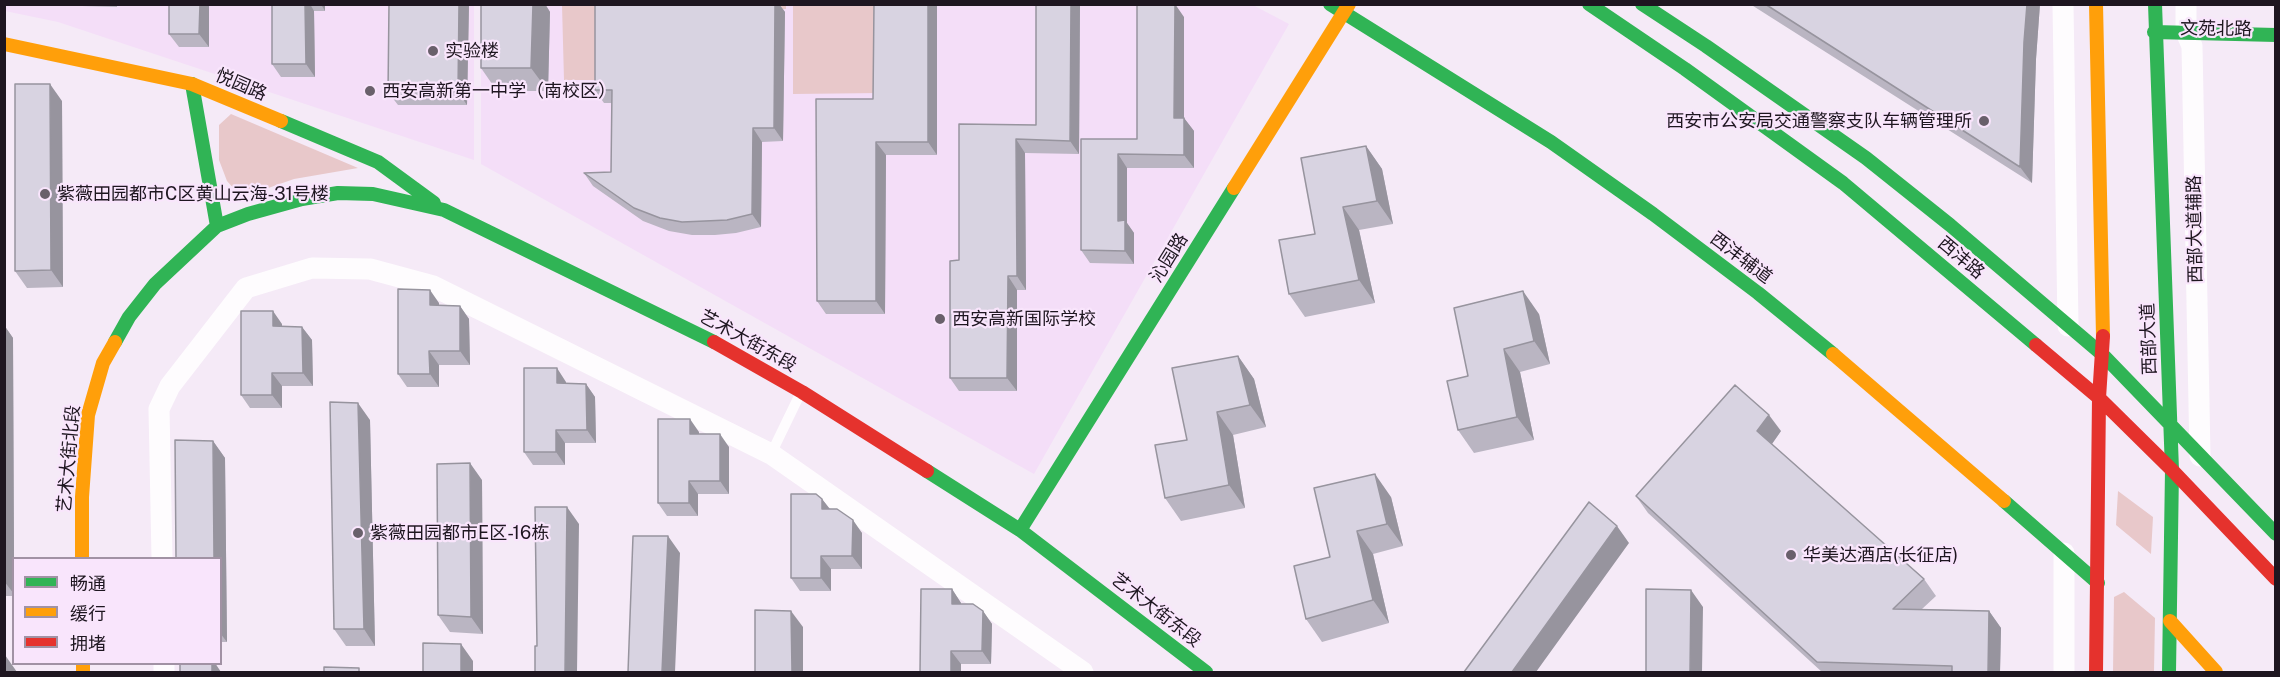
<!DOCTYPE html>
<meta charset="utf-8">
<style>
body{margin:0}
#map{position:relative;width:2280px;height:677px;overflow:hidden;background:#f5eaf7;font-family:"Public Sans","Noto Sans SC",sans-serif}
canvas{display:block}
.frame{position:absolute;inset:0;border:6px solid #1e1620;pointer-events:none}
.legend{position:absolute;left:12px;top:557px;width:210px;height:108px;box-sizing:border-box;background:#f9e5fc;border:2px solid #a192a4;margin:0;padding:8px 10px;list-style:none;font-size:18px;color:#1e1620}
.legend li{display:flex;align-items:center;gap:12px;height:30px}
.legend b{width:30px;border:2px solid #a192a4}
</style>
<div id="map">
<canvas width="2280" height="677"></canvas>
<div class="frame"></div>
<ul class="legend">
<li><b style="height:8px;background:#30b455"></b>畅通</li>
<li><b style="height:8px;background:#ff9f0a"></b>缓行</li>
<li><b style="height:8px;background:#e5322d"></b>拥堵</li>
</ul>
</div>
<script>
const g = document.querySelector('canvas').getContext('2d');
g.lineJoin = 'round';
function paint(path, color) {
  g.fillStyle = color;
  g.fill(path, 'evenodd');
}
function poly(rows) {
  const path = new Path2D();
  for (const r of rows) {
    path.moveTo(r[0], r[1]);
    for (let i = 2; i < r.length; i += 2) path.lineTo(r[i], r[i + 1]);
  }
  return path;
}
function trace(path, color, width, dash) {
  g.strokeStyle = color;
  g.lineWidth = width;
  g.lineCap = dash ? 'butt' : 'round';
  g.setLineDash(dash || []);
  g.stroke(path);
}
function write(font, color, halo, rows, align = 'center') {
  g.font = font + ' "Public Sans","Noto Sans SC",sans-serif';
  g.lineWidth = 4.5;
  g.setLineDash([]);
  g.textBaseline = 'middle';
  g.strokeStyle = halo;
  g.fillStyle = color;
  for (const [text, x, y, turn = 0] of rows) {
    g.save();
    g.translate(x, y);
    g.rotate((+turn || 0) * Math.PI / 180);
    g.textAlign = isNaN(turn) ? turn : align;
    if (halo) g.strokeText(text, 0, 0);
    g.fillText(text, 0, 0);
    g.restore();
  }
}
const built = poly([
 [5,4,474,5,474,160,58,22,5,11],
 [1251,4,1289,24,1034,474,481,164,481,5]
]);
const green = poly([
 [562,5,786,5,786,9,601,12,600,80,564,80],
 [793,5,881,5,881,93,793,94],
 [231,114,358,168,294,179,251,194,236,191,227,181,219,160,219,125],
 [2118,491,2153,517,2151,554,2116,525],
 [2124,592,2155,618,2154,672,2113,672,2114,597]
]);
const lane = poly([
 [771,454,801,392]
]);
const street = poly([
 [2063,4,2068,326],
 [2186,4,2186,32,2192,46,2200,456],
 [2064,553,2064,672],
 [162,558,159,409,170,386,246,288,312,268,370,269,433,286,771,454,1083,672],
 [164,664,164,672]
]);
const fast = poly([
 [1330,4,1551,142,1653,214,1758,293,1833,354],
 [1589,4,1685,69,1843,183,2036,345],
 [1642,4,1706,46,1866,158,1950,225,2103,355,2276,534],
 [2155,4,2172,470,2169,672],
 [2154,32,2276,35],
 [192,84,217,226],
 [281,121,378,162,434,203],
 [115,342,129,317,155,284,217,226,248,214,302,199,338,193,373,194,444,210,714,342],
 [927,471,1020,530,1206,672],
 [2004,501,2098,583],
 [1020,530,1234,188]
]);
const slow = poly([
 [2096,4,2103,336],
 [4,44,192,84,281,121],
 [1234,188,1349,4],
 [1833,354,2004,501],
 [82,558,82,497,88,415,103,363,115,342],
 [2170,621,2216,672],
 [83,664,83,672]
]);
const jam = poly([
 [714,342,802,392,927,471],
 [2036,345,2099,398,2172,470,2276,579],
 [2096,672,2099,398,2103,336]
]);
const wall = poly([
 [81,4,117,4,117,7,82,6],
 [209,4,209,47,179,47,169,34],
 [272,4,325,4,325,11,314,11,315,77,281,77,272,64],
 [389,4,469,4,467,105,398,105,388,92],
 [481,4,545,4,550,12,548,91,497,91,481,68],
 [595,4,779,4,785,12,783,141,762,142,761,227,736,233,715,235,692,235,669,231,643,221,593,186,584,173,611,172,612,103,604,103,595,90],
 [874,4,937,155,886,155,885,314,826,314,817,301,873,99],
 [1036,4,1080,4,1079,154,1025,153,1026,290,1017,290,1017,391,959,391,950,378,959,260,959,124,1036,125],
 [1750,4,2040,4,2036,59,2032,183],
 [1184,17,1184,118,1194,131,1194,168,1127,168,1127,223,1134,233,1134,264,1090,263,1081,250,1081,139,1137,139],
 [62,101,63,287,27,288,15,271],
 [1366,146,1382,169,1393,224,1359,230,1375,303,1305,317,1289,294,1315,234],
 [439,303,439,305,460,306,469,319,470,365,439,365,439,387,407,387,398,374],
 [1539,314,1550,364,1520,372,1534,440,1474,453,1458,430,1468,376],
 [282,324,282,327,302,327,312,340,313,386,282,386,282,408,250,408,241,395],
 [4,325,13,338,14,558,14,596,4,596],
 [1238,356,1254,379,1266,427,1233,435,1245,508,1181,521,1165,498,1187,440],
 [566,382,566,383,586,384,595,397,596,443,565,443,565,465,533,465,524,452],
 [370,420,375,646,346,646,334,629],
 [1781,431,1772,444,1924,579,1936,596,1922,609,1989,611,2001,628,2000,672,1822,672,1648,513,1636,496],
 [699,432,699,434,729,447,729,494,698,494,698,516,667,516,658,503],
 [213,441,225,458,227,642,220,642,220,558],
 [482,480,483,634,450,632,438,615],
 [1391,497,1403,546,1373,554,1389,623,1322,642,1306,619,1330,557],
 [822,499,830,509,862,533,862,569,831,569,831,591,800,591,791,578],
 [952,589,961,603,961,604,983,611,992,624,991,664,961,664,961,672,920,672]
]);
const shadedWall = poly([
 [200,4,209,4,209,47,199,34],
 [305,4,310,4,314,11,315,77,306,64],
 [321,4,325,4,325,11],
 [459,4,469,4,467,105,458,92],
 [533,4,545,4,550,12,548,91,531,68],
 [775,4,779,4,785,12,783,141,774,128],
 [928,4,937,4,937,155,928,142],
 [1071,4,1080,4,1079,154,1070,141],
 [1175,4,1184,17,1184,131,1174,118],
 [2027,4,2040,4,2036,59,2032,183,2020,167,2024,42],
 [50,84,62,101,63,287,51,270],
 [1184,118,1194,131,1194,168,1184,155],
 [753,128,762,142,761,227,752,214],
 [1016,139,1025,153,1026,290,1017,276],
 [876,142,886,155,885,314,876,301],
 [1366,146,1382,169,1393,224,1377,201],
 [1118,154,1127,168,1127,223,1134,233,1134,264,1125,251,1118,221],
 [1343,207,1359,230,1375,303,1359,280],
 [1008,276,1017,290,1017,391,1007,378],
 [430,290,439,303,439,318,430,305],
 [1523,291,1539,314,1550,364,1534,341],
 [460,306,469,319,470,365,460,351],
 [273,311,282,324,282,339,273,326],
 [4,325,13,338,14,558,14,594,4,581],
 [302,327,312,340,313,386,303,373],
 [1504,349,1520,372,1534,440,1517,417],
 [429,351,439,365,439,387,430,374],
 [1238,356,1254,379,1266,427,1250,405],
 [557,368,566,382,566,396,557,383],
 [272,373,282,386,282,408,272,395],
 [586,384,595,397,596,443,587,430],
 [358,403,370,420,375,646,364,629],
 [1217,412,1233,435,1245,508,1229,485],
 [1769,415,1781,431,1769,448,1757,431],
 [690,419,699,432,699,447,690,434],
 [556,430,565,443,565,465,556,452],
 [720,434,729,447,729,494,720,481],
 [213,441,225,458,227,642,220,633,220,558,214,558],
 [470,463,482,480,483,634,471,617],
 [1375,474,1391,497,1403,546,1387,524],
 [689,481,698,494,698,516,689,503],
 [822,499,832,512,822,509],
 [567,507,579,524,577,672,565,672],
 [853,520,862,533,862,569,852,556],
 [1617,526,1629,543,1536,672,1512,672],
 [1357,531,1373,554,1389,623,1373,600],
 [668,536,680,553,675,672,662,672],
 [821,556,831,569,831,591,821,578],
 [952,589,961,603,962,617,952,604],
 [1691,590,1703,607,1702,672,1690,672],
 [791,611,803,627,803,672,792,672],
 [983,611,992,624,991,664,982,651],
 [1989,611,2001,628,2000,672,1988,672],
 [461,644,473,661,473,672,461,672],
 [951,651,961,664,961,672,951,672],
 [5,655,17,672,5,672],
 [212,663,215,663,221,672,212,672]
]);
const building = poly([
 [169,4,200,4,199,34,169,34,169,4],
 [272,4,305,4,306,64,272,64,272,4],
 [389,4,459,4,458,92,388,92,389,4],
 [481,4,533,4,531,68,481,68,481,4],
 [595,4,775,4,774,128,753,128,752,214,727,220,705,221,682,222,660,218,634,208,584,173,611,172,612,90,595,90,595,4],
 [874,4,928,4,928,142,876,142,876,301,817,301,816,99,873,99,874,4],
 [1036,4,1071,4,1070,141,1016,139,1017,276,1008,276,1007,378,950,378,950,261,959,260,959,124,1036,125,1036,4],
 [1137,4,1175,4,1174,118,1184,118,1184,155,1118,154,1118,221,1125,220,1125,251,1081,250,1081,139,1137,139,1137,4],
 [1765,4,2027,4,2024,42,2020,167,1765,4],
 [15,84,50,84,51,270,15,271,15,84],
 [1366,146,1377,201,1343,207,1359,280,1289,294,1279,240,1315,234,1301,158,1366,146],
 [398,289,430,290,430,305,460,306,460,351,429,351,430,374,398,374,398,289],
 [1523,291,1534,341,1504,349,1517,417,1458,430,1447,381,1468,376,1454,308,1523,291],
 [241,311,273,311,273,326,302,327,303,373,272,373,272,395,241,395,241,311],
 [1238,356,1250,405,1217,412,1229,485,1165,498,1155,445,1187,440,1172,368,1238,356],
 [524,368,557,368,557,383,586,384,587,430,556,430,556,452,524,452,524,368],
 [1735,385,1769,415,1757,431,1924,579,1893,609,1989,611,1988,672,1952,672,1952,666,1817,662,1636,496,1735,385],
 [330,402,358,403,364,629,334,629,330,402],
 [658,419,690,419,690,434,720,434,720,481,689,481,689,503,658,503,658,419],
 [175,440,213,441,214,558,176,558,175,440],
 [470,463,471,617,438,615,437,464,470,463],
 [1375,474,1387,524,1357,531,1373,600,1306,619,1294,566,1330,557,1314,488,1375,474],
 [791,494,816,494,822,499,822,509,837,509,853,520,852,556,821,556,821,578,791,578,791,494],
 [1589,502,1617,526,1512,672,1464,672,1589,502],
 [535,507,567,507,565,672,535,672,535,646,537,646,535,507],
 [633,536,668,536,662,672,628,672,633,536],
 [921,589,952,589,952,604,973,604,983,611,982,651,951,651,951,672,920,672,921,589],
 [1646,589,1691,590,1690,672,1646,672,1646,589],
 [755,610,791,611,792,672,755,672,755,610],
 [423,643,461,644,461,672,423,672,423,643],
 [180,663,212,663,212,672,180,672,180,663],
 [324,667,359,668,359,672,324,672,324,667]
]);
const markers = [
 [433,51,6,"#69606b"],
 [370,91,6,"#69606b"],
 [1984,121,6,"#69606b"],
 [45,194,6,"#69606b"],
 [940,319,6,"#69606b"],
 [358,533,6,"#69606b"],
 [1791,555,6,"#69606b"]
];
const streetNames = [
 ["文苑北路",2216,29,1],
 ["悦园路",241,85,23],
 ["西部大道辅路",2195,229,-91],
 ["沁园路",1169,258,-58],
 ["西沣辅道",1741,258,37],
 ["西沣路",1961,258,40],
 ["西部大道",2149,339,-92],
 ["艺术大街东段",748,341,29],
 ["艺术大街北段",69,459,-85],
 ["艺术大街东段",1156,610,38]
];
const poiNames = [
 ["实验楼",445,51],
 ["西安高新第一中学（南校区）",382,91],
 ["西安市公安局交通警察支队车辆管理所",1972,121,"right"],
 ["紫薇田园都市C区黄山云海-31号楼",57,194],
 ["西安高新国际学校",952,319],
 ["紫薇田园都市E区-16栋",370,533],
 ["华美达酒店(长征店)",1803,555]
];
paint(built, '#f4def8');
paint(green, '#e8c8ca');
trace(lane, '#fefcfe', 10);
trace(street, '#fefcfe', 21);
trace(fast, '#30b455', 14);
trace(slow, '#ff9f0a', 14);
trace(jam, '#e5322d', 14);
paint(wall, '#bab5c2');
paint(shadedWall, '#97949e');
paint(building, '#d8d3e1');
trace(building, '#97949e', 1.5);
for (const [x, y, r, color] of markers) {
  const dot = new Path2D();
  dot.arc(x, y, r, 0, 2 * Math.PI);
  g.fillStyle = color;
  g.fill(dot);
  trace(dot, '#f9e5fc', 2);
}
write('18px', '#1e1620', '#f9e5fc', streetNames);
write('18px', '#1e1620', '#f9e5fc', poiNames, 'left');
</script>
